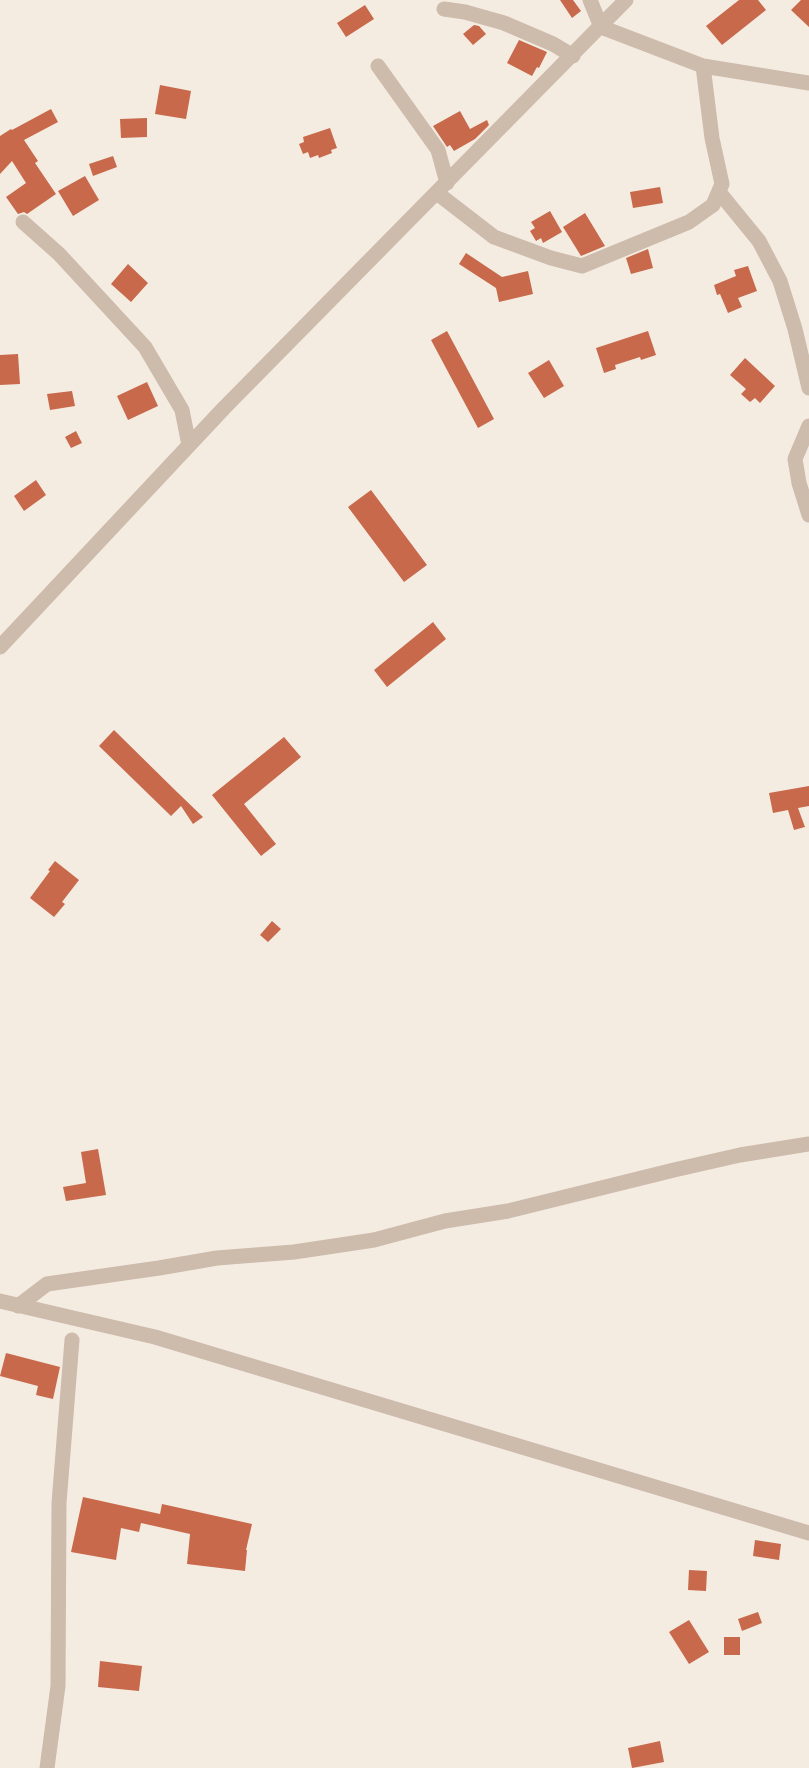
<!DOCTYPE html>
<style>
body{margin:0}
canvas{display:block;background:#f4ebe1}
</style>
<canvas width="809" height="1768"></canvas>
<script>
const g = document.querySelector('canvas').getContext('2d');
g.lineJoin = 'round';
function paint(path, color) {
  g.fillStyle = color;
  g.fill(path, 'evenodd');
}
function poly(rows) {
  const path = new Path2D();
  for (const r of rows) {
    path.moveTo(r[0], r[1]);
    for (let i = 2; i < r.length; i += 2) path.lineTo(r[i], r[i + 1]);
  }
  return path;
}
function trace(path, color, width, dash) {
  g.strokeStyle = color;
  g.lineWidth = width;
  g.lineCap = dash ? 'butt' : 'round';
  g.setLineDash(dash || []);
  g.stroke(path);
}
const building = poly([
 [560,0,573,0,581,11,572,18],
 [739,0,758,0,766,10,722,45,706,26],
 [801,0,809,0,809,27,791,10],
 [365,5,374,19,346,37,337,23],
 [474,25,479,26,486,34,473,45,463,34],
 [519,40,547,52,539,68,537,67,532,76,507,63],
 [160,85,191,91,186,119,155,114],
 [51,109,58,122,24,140,38,161,35,163,56,194,27,214,24,212,18,214,6,197,26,183,12,161,0,174,0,136,11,129,12,130],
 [460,111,470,129,487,120,489,125,475,139,454,151,450,145,447,147,433,126],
 [147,118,147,137,121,138,120,119],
 [330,128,337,148,331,150,332,153,319,158,318,155,310,158,308,152,303,154,299,144,304,142,303,137],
 [113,156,117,167,93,176,89,164],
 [85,176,99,200,73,216,58,191],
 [660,187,663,203,633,208,630,192],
 [550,211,562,232,543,243,541,238,536,241,530,231,535,228,531,222],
 [585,213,605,246,581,256,563,227],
 [648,249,653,268,631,274,626,258],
 [466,253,502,277,528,271,533,294,499,302,496,288,459,264],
 [128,264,148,283,131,302,111,284],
 [748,266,757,291,738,298,742,307,728,313,720,294,717,295,714,285,736,276,734,270],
 [447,331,494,419,478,428,431,340],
 [648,331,656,355,641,360,640,357,615,365,616,369,604,373,596,348],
 [18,354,20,384,0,385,0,355],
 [745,358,775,386,760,403,755,398,750,402,741,394,746,389,730,375],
 [549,360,564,386,544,398,528,373],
 [147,382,158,406,128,420,117,396],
 [72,391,75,406,50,410,47,394],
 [76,431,82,443,71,448,65,437],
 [36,480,46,495,24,511,14,496],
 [371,490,427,565,404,582,348,507],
 [433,622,446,639,387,687,374,670],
 [114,730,177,792,203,817,193,824,181,806,171,816,99,746],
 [284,737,301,757,244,804,276,844,261,856,212,795],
 [809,786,809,806,798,808,805,827,794,830,788,810,773,813,769,793],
 [55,861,79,880,62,902,65,904,54,917,30,898,50,871,48,870],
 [272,921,281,929,268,942,260,935],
 [98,1149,106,1195,66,1201,63,1187,86,1183,81,1152],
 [6,1353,60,1367,53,1399,36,1395,38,1386,0,1376],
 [83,1497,160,1514,162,1504,252,1524,246,1550,247,1550,245,1571,187,1564,190,1534,141,1523,139,1532,121,1528,116,1560,71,1552],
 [755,1540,781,1544,779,1560,753,1556],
 [689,1570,707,1571,706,1591,688,1590],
 [758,1612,762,1623,742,1631,738,1619],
 [689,1620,709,1652,689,1664,669,1632],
 [724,1637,740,1637,740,1655,724,1655],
 [100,1661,142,1666,139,1691,98,1687],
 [660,1741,664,1762,632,1768,628,1748]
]);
const minor = poly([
 [590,0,601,27,703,66,809,83],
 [444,9,465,12,504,23,553,44,573,56],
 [378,66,438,150,447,183],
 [719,192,759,241,780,281,795,329,809,388],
 [437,193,494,237,551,258,582,266,689,222,713,205,722,184,712,138,703,66],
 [23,222,59,254,145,347,182,410,189,445],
 [809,426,795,459,799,483,809,515],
 [0,647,224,408,626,0],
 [0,1301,155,1337,809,1533],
 [18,1306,47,1284,159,1268,217,1258,294,1252,374,1240,445,1221,508,1211,674,1170,740,1155,809,1144],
 [47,1768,58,1686,59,1503,72,1340]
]);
paint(building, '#c8694b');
trace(minor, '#cdbbac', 15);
</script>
